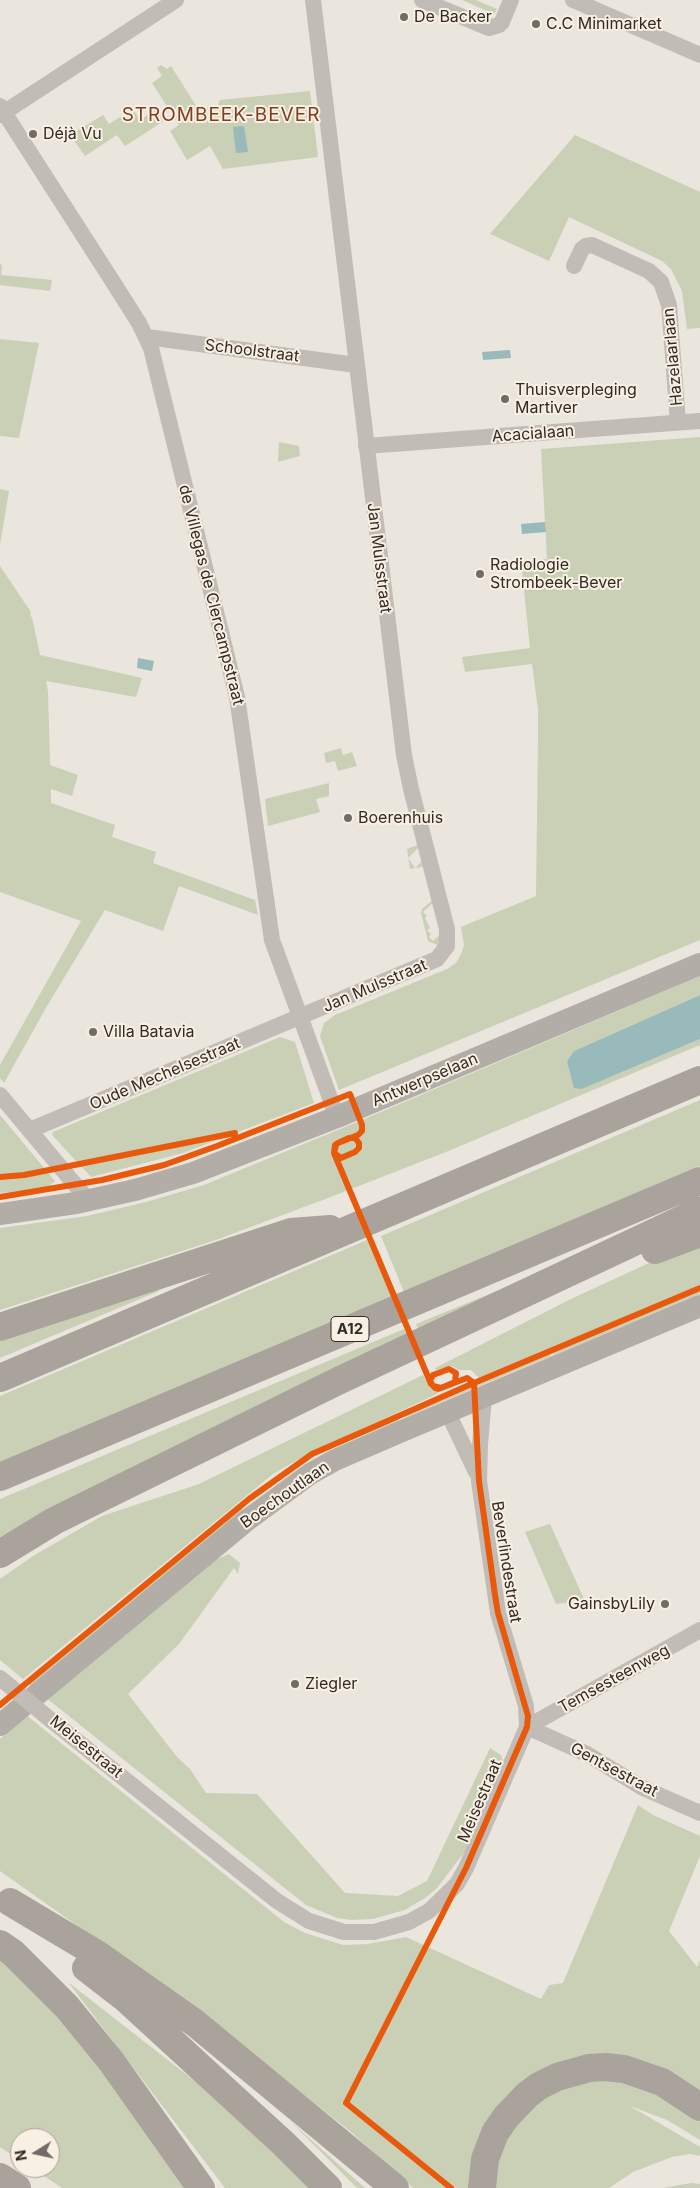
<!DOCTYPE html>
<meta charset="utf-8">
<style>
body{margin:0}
#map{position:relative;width:700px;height:2188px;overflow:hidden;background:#eae5dd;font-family:Inter,sans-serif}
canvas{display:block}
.north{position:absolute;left:10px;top:2128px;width:50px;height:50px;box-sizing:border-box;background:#f8f0e3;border:1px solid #a9a197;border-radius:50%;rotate:260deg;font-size:14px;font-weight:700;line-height:20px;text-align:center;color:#332a25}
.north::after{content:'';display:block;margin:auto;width:18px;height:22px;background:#736b65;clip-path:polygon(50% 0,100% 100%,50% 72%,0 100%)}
</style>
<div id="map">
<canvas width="700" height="2188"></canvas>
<div class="north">N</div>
</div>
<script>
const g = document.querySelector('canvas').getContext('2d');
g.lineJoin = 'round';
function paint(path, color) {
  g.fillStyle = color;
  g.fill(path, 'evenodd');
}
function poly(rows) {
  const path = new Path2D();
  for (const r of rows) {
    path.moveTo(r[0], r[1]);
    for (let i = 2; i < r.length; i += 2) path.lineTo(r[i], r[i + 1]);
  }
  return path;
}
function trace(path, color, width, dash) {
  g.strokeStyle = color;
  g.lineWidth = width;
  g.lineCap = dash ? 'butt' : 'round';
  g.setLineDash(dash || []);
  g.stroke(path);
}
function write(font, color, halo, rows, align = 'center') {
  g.font = font + ' Inter,sans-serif';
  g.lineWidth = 4;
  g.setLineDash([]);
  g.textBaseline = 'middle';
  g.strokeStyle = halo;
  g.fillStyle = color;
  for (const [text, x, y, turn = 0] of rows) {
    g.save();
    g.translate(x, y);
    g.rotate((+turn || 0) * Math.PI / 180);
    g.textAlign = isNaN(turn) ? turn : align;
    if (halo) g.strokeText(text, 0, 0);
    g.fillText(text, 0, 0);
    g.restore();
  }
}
const green = poly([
 [462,0,476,0,497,9,494,14],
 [161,65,167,69,171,66,200,112,203,108,218,105,220,100,310,91,318,157,223,169,210,146,187,160,170,131,179,125,152,83,162,76,157,68],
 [133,109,140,120,156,109,164,121,125,146,117,135,85,156,70,135,103,115,109,124],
 [575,135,700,192,700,328,687,329,682,291,671,269,662,261,569,217,549,261,490,234],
 [0,263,2,266,1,275,52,280,50,291,0,285],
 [0,339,39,343,19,438,0,436],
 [700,437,700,940,339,1090,320,1036,324,1023,335,1015,447,969,456,963,462,952,464,945,461,927,536,896,538,736,538,709,532,664,465,672,462,657,530,648,521,561,547,559,541,449],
 [279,442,299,446,300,456,278,462],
 [0,489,9,491,0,545],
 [0,566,31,612,30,616,32,617,40,655,142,678,136,697,46,681,48,691,50,765,78,775,72,796,51,789,51,803,115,825,112,837,156,852,153,863,255,900,258,915,179,886,163,931,105,910,47,1006,4,1083,0,1078,0,1065,81,921,0,892],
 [341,748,343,755,352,752,357,766,338,771,335,761,326,763,324,753],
 [329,783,329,796,316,799,320,812,268,826,265,799],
 [420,844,420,846,408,858,415,868,424,859,426,866,410,869,407,849],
 [434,899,435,901,423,912,427,916,425,918,430,928,427,930,431,934,429,937,433,941,443,932,440,946,428,941,421,913,422,909],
 [700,976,700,995,574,1051,567,1061,582,1089,700,1039,700,1045,446,1152,328,1198,216,1240,0,1310,0,1228,87,1216,146,1202,204,1185,362,1120],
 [280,1037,295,1042,314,1103,183,1153,91,1177,52,1135,53,1132],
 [700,1100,700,1166,404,1292,381,1236],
 [0,1115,55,1181,46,1189,0,1193],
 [367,1240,392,1298,0,1464,0,1396],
 [700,1243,700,1285,480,1379,471,1370,459,1370,452,1366,436,1370,435,1368,573,1298,662,1257],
 [526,1279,419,1331,416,1324],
 [158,1287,159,1291,0,1358,0,1337],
 [700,1290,700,1294,674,1305,554,1355,553,1353],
 [404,1329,408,1337,0,1539,0,1499],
 [551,1354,551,1356,406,1417,405,1416],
 [423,1375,430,1388,439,1393,306,1455,273,1474,23,1679,0,1660,0,1579,33,1556,102,1516,199,1484],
 [398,1418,399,1421,327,1450,327,1448],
 [240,1509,248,1509,33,1688,28,1684],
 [550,1524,585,1601,572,1606,570,1602,556,1604,525,1532],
 [229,1554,240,1563,238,1574,234,1568,179,1644,128,1694,177,1757,190,1769,206,1793,257,1794,345,1893,398,1896,427,1881,490,1748,501,1755,503,1761,469,1846,437,1888,425,1898,405,1910,372,1919,351,1920,337,1918,306,1905,45,1697,205,1564],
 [26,1715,284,1922,305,1933,343,1945,368,1944,406,1937,541,1999,549,1985,563,1983,638,1805,653,1815,700,1836,700,1856,669,1931,697,1967,700,1960,700,2096,672,2077,544,2072,473,2188,413,2188,351,2132,199,2012,0,1871,0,1739],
 [0,1958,60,2016,104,2071,188,2188,62,2188,32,2168,50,2168,50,2138,20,2138,20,2160,0,2147],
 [68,1982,219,2100,311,2188,225,2188],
 [608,2080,632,2084,653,2091,700,2121,700,2140,667,2120,630,2106,700,2147,700,2156,690,2154,672,2157,633,2172,609,2188,494,2188,495,2172,508,2135,536,2102,574,2083],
 [290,2121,365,2188,357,2188],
 [691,2183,700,2184,700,2188,663,2188]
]);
const water = poly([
 [244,126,248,152,236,153,233,127],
 [510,350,511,358,483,360,482,352],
 [545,522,546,532,522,534,521,524],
 [138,658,154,661,152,671,137,668],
 [700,995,700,1039,582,1089,574,1088,567,1061,574,1051]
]);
const minor = poly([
 [422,0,489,28,499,25,502,22,511,0],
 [573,0,700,55],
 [0,106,113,282,139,323,151,348,237,697,272,940,337,1117],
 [0,115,176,0],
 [574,266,582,249,586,246,592,245,649,271,661,282,669,305,678,422],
 [147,337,356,365],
 [366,446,700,421],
 [0,1095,88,1200],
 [30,1130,437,959,447,946,447,929,411,789,404,755,313,0],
 [448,1413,476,1472],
 [52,1721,277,1901,309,1921,344,1932,374,1932,409,1922,429,1911,457,1884,466,1868,527,1727,526,1706,498,1613,479,1481,480,1444,484,1398],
 [527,1727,700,1630],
 [527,1727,587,1754,643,1788,700,1813]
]);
const secondary = poly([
 [0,1214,76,1203,135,1190,193,1173,337,1117,700,964],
 [0,1725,246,1521,310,1474,335,1460,407,1429,700,1306]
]);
const motorway = poly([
 [655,1250,700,1233],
 [0,1327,291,1232,330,1229],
 [0,1378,700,1080],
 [0,1477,700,1181],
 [0,1554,54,1521,338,1381,700,1211],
 [10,1902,97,1954,195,2023,395,2188],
 [0,1944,13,1953,67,2007,111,2061,201,2188],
 [86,1968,126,1999,284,2144,328,2188],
 [0,2177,17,2188],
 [482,2188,485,2159,495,2133,506,2117,527,2095,539,2086,557,2077,589,2068,606,2067,624,2069,662,2082,700,2107]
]);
const minorBridge = poly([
 [0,1678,52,1721]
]);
const cycleway = poly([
 [0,1177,24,1175,235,1133],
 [0,1197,102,1180,164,1165,217,1146,350,1094,362,1125,362,1131,358,1135,338,1143,336,1145,334,1153,341,1158,355,1152,359,1148,359,1143,355,1138,349,1138,338,1143,335,1145,334,1153,431,1384,435,1388,438,1389,441,1388,455,1382,456,1373,449,1369,433,1375,430,1381,433,1386,441,1388,467,1378,474,1383,479,1481,495,1595,498,1613,528,1716,527,1727,466,1868,346,2103,451,2188],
 [0,1705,249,1499,312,1454,467,1386,700,1288]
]);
const markers = [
 [404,17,5,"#736b65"],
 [536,24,5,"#736b65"],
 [33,134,5,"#736b65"],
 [505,399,5,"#736b65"],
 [480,574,5,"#736b65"],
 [348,818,5,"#736b65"],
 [93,1032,5,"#736b65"],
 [665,1604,5,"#736b65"],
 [295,1684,5,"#736b65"]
];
const shields = [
 [350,1329,38]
];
const shieldNames = [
 ["A12",350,1329]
];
const poiNames = [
 ["De Backer",414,17],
 ["C.C Minimarket",546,24],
 ["Déjà Vu",43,134],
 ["Thuisverpleging",515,390],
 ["Martiver",515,408],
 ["Radiologie",490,565],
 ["Strombeek-Bever",490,583],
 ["Boerenhuis",358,818],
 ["Villa Batavia",103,1032],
 ["GainsbyLily",655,1604,"right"],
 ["Ziegler",305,1684]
];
const streetNames = [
 ["Schoolstraat",252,351,7],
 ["Hazelaarlaan",673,357,-95],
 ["Acacialaan",533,434,-4],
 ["Jan Mulsstraat",379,558,83],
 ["de Villegas de Clercampstraat",211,595,76],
 ["Jan Mulsstraat",375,986,-23],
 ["Oude Mechelsestraat",165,1074,-23],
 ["Antwerpselaan",425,1080,-23],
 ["Boechoutlaan",285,1495,-35],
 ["Beverlindestraat",506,1562,81],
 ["Temsesteenweg",614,1679,-29],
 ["Meisestraat",86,1747,39],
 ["Gentsestraat",614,1770,28],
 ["Meisestraat",480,1801,-67]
];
const quarterNames = [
 ["STROMBEEK-BEVER",221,115]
];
paint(green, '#cad0b6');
paint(water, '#99babb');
trace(minor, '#c2bcb6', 16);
trace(secondary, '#b3ada7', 22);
trace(motorway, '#a9a39c', 28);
trace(minorBridge, '#c2bcb6', 16);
trace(cycleway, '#e8590c', 6);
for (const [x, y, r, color] of markers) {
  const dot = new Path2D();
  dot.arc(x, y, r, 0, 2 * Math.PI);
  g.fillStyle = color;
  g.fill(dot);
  trace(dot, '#f8f0e3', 2);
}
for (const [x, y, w] of shields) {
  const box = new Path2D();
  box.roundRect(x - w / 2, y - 12.5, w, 25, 4);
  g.fillStyle = '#f8f0e3';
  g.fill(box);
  trace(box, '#332a25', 1);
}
write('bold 15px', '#332a25', null, shieldNames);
write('16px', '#332a25', '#f8f0e3', poiNames, 'left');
write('16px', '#332a25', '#f8f0e3', streetNames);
g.letterSpacing = '1px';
write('19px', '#803d20', '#f8f0e3', quarterNames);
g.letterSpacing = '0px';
</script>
